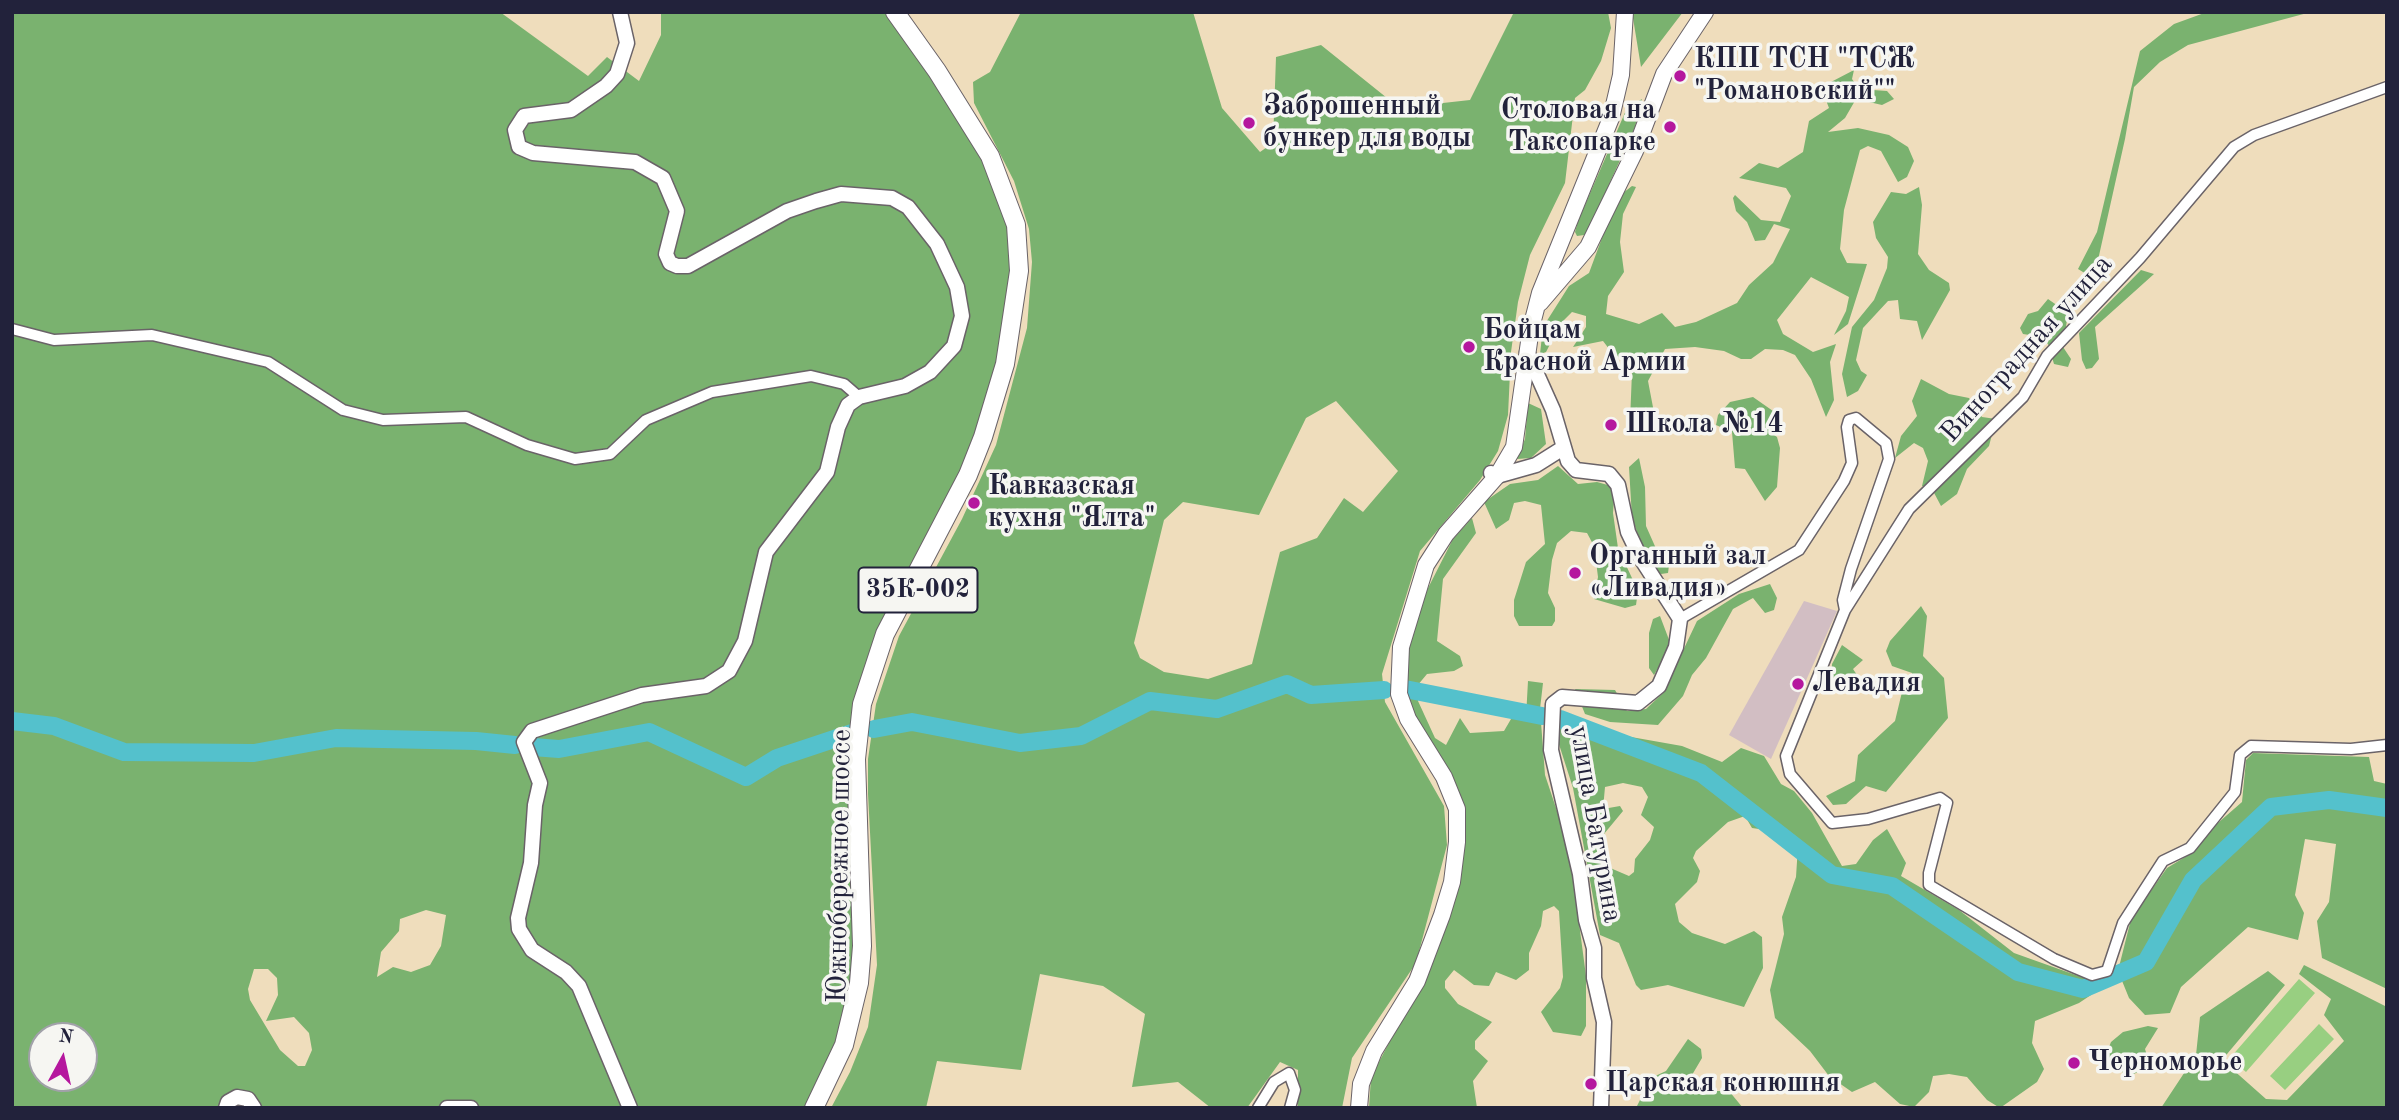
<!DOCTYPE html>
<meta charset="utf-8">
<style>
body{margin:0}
#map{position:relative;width:2399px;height:1120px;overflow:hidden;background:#efddbc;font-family:"Old Standard TT",serif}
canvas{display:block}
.frame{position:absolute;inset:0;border:14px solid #22223b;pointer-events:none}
.north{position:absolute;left:28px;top:1022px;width:70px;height:70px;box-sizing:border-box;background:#f6f6f2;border:2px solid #a1a1a9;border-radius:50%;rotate:8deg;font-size:19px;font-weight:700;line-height:28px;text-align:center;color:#22223b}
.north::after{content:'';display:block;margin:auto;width:24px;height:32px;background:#b5179e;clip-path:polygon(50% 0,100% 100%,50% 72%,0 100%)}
</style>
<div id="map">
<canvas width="2399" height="1120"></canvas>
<div class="frame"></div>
<div class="north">N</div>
</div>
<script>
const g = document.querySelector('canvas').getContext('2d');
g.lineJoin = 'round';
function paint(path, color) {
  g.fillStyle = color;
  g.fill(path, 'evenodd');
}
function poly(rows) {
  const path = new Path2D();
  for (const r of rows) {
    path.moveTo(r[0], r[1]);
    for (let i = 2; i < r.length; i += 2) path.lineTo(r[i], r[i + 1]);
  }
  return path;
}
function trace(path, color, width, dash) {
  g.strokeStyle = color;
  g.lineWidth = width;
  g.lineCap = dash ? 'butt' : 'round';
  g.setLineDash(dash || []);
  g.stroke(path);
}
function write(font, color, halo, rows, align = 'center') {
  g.font = font + ' "Old Standard TT",serif';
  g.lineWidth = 7;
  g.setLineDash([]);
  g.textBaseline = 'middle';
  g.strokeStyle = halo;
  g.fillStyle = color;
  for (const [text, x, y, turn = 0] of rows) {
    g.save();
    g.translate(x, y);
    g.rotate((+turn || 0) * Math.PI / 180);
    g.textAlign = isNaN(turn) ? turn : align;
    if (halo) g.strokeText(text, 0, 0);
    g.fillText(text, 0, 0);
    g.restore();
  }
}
const industrial = poly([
 [1804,601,1837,611,1771,759,1729,735]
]);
const green = poly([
 [2299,979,2315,993,2246,1072,2230,1058],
 [2319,1024,2334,1039,2285,1090,2270,1076]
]);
const forest = poly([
 [12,12,500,12,588,76,607,57,639,81,661,35,661,12,889,12,933,75,982,157,1005,215,1013,263,1008,325,978,438,882,628,848,758,854,945,850,985,838,1042,807,1108,12,1108],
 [426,910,446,915,441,946,430,965,411,972,393,967,377,977,381,952,399,931,400,919],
 [254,969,268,969,277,978,278,995,266,1021,294,1017,309,1033,312,1050,305,1066,298,1066,280,1050,250,1000,248,989],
 [42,1036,84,1036,84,1078,42,1078],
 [1021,12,1193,12,1222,108,1260,152,1273,143,1276,57,1321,45,1392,102,1416,106,1470,100,1514,12,1608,12,1611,28,1601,61,1585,90,1575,98,1565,183,1530,255,1518,302,1511,352,1508,415,1498,451,1480,480,1420,551,1382,674,1385,702,1444,806,1447,845,1416,963,1352,1058,1342,1108,1298,1108,1298,1070,1280,1062,1247,1108,1211,1108,1178,1082,1132,1087,1145,1014,1103,986,1040,974,1021,1070,937,1061,926,1108,831,1108,850,1072,868,1027,877,965,868,794,868,759,876,704,899,636,962,519,996,445,1027,328,1032,262,1029,229,1014,181,974,103,973,82,990,72],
 [1336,401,1398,471,1363,512,1344,498,1317,538,1280,552,1252,664,1208,679,1164,672,1140,658,1134,643,1164,520,1183,502,1259,515,1306,418],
 [1632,12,1683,12,1641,67],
 [2207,12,2311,12,2188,45,2160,62,2134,87,2125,139,2096,269,2101,283,2078,269,2097,232,2140,51,2174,24],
 [1854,70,1852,79,1859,89,1887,91,1894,99,1882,105,1856,99,1845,118,1828,132,1858,128,1889,135,1908,147,1914,161,1907,177,1898,182,1881,151,1868,146,1860,150,1844,210,1840,249,1847,263,1867,264,1848,324,1834,335,1846,311,1849,297,1811,277,1777,320,1783,334,1813,352,1836,344,1830,362,1834,400,1826,417,1811,379,1795,355,1783,350,1765,349,1751,359,1741,359,1724,351,1695,347,1665,349,1648,381,1656,423,1646,431,1633,427,1630,421,1632,372,1627,361,1613,354,1603,341,1573,347,1586,327,1586,316,1572,312,1561,323,1546,352,1540,354,1543,327,1569,286,1589,273,1612,211,1623,193,1632,186,1636,187,1623,214,1620,242,1624,272,1608,296,1606,314,1639,324,1662,313,1675,327,1696,322,1737,303,1749,285,1773,263,1790,229,1774,224,1765,240,1755,241,1747,222,1736,211,1733,198,1735,195,1761,220,1780,222,1791,196,1786,188,1739,178,1759,163,1778,168,1803,152,1809,121,1829,108,1824,95,1831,82],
 [1642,99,1635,127,1588,231,1584,235,1577,236,1575,232,1578,221,1627,108],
 [1919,187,1922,205,1918,254,1929,270,1949,283,1950,290,1922,340,1917,321,1900,319,1898,300,1888,301,1863,328,1856,360,1861,371,1867,375,1858,391,1847,397,1842,374,1852,327,1874,300,1887,268,1888,257,1876,238,1873,222,1891,192,1906,194],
 [2141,270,2154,274,2095,327,2099,359,2092,368,2086,369,2082,360,2079,333],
 [2048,299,2068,313,2063,347,2071,359,2068,367,2054,364,2048,344,2036,336,2023,334,2020,328,2028,314,2038,311],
 [1921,379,1949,394,1969,398,1982,417,1996,419,1989,446,1967,469,1957,494,1941,506,1932,489,1922,486,1928,461,1923,448,1914,443,1895,458,1901,436,1917,416,1912,401],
 [1753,397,1773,411,1771,433,1777,437,1780,448,1777,487,1765,501,1745,469,1735,468,1732,432,1716,425,1718,415,1730,402],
 [1528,403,1541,409,1546,444,1531,458,1517,459,1525,439],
 [1639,458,1645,487,1646,526,1658,553,1670,558,1668,573,1661,574,1649,565,1632,518,1629,467],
 [1558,466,1578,484,1597,482,1615,487,1613,513,1618,548,1638,591,1636,605,1625,608,1594,599,1598,577,1594,546,1587,533,1571,531,1557,543,1552,560,1548,593,1555,608,1555,621,1552,626,1519,626,1514,616,1514,600,1526,562,1545,544,1541,505,1525,501,1514,503,1509,520,1496,529,1484,502,1510,484,1538,480],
 [1472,518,1476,533,1443,579,1437,641,1460,656,1463,666,1454,671,1427,674,1417,686,1418,701,1435,738,1446,745,1460,718,1470,733,1504,731,1511,719,1526,717,1528,681,1543,683,1540,709,1545,775,1569,847,1586,976,1586,1026,1581,1036,1553,1032,1541,1012,1560,988,1563,977,1559,911,1554,906,1543,911,1541,926,1529,953,1529,970,1516,980,1496,972,1489,986,1474,985,1454,970,1445,981,1445,988,1458,1004,1492,1022,1475,1041,1475,1049,1488,1061,1473,1081,1477,1108,1369,1108,1371,1077,1429,967,1435,944,1451,912,1462,864,1465,831,1458,788,1407,711,1399,680,1426,592,1453,539],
 [1770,584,1777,598,1774,610,1765,613,1753,598,1733,609,1706,658,1692,675,1683,696,1658,725,1610,722,1585,714,1575,689,1615,690,1627,711,1646,709,1663,693,1697,621,1739,594],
 [1921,606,1927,616,1923,656,1944,678,1948,718,1886,792,1866,786,1846,804,1833,805,1826,796,1855,781,1858,755,1895,721,1902,692,1913,683,1912,673,1892,666,1886,651,1890,641],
 [1660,616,1671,645,1654,675,1649,668,1649,633,1653,619],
 [1842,645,1863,660,1853,669,1863,684,1851,693,1835,690,1831,680,1832,664],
 [1569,726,1682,746,1722,762,1741,748,1764,756,1781,784,1794,791,1812,813,1842,866,1856,864,1873,840,1887,829,1906,863,1901,876,1959,910,2014,953,2098,983,2091,995,2079,1003,2035,1021,2032,1043,2044,1069,2037,1082,2000,1108,1987,1100,1967,1077,1949,1074,1933,1076,1929,1092,1914,1107,1900,1104,1875,1082,1852,1092,1829,1076,1810,1051,1775,1018,1770,990,1784,934,1782,917,1796,877,1798,846,1787,833,1752,828,1745,816,1728,822,1696,851,1693,858,1700,871,1697,882,1675,904,1679,922,1692,933,1725,944,1754,931,1762,937,1763,968,1744,1007,1668,985,1641,990,1636,985,1619,943,1600,935,1573,788,1556,735,1558,728],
 [1623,783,1642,787,1648,797,1641,815,1654,827,1650,840,1635,859,1634,872,1629,876,1601,864,1597,852,1599,840,1623,811,1620,806,1603,809,1605,787],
 [2253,753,2369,757,2374,781,2387,784,2387,989,2322,958,2317,921,2329,902,2336,844,2305,839,2295,895,2304,913,2298,940,2248,927,2181,987,2170,1013,2145,1015,2129,998,2118,971,2131,919,2167,868,2195,851,2211,829,2242,802,2246,760],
 [2304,965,2387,1007,2387,1108,2161,1108,2196,1055,2200,1017,2268,971,2285,985,2222,1060,2266,1099,2287,1100,2344,1041,2324,1015,2331,999,2299,974],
 [2148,1026,2158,1028,2145,1049,2148,1059,2145,1069,2129,1076,2109,1065,2105,1057,2111,1042,2123,1032],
 [1688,1039,1701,1049,1702,1058,1692,1075,1696,1083,1709,1091,1729,1091,1743,1108,1636,1108,1651,1078,1666,1071]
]);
const river = poly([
 [1405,689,1542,716],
 [1560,719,1701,773,1832,875,1892,886,2018,972,2083,989,2146,962,2193,880,2271,807,2329,800,2387,808],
 [12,721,54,726,124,752,254,753,336,738,476,741,515,745],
 [874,729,912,722,1020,743,1081,736,1150,701,1217,709,1287,684,1311,695,1384,690],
 [533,747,559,749,649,732,746,777,777,758,852,733]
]);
const minor = poly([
 [2387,87,2254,135,2234,147,2140,258,2047,356,2023,397,1909,509,1845,610,1786,756,1790,774,1832,823,1868,819,1940,798,1947,803,1929,873,1929,885,2054,959,2092,975,2107,971,2123,923,2163,861,2190,848,2235,792,2240,755,2251,746,2351,749,2387,745],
 [12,329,54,340,152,335,268,362,343,410,383,420,466,417,527,445,575,459,610,454,646,420,712,392,811,376,844,384,859,397],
 [1680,619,1799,550,1844,481,1852,463,1847,427,1849,420,1856,418,1886,443,1889,459,1851,569,1843,600,1845,610],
 [1258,1108,1274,1082,1289,1073,1295,1090,1290,1108]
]);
const tertiary = poly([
 [620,12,627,43,617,74,606,86,571,110,524,116,515,130,519,147,533,153,635,162,663,178,677,211,666,254,670,263,677,266,688,266,787,211,816,201,841,194,892,198,908,207,937,244,957,287,962,316,954,346,930,372,905,386,859,397,848,405,838,427,827,472,766,552,745,641,729,671,706,686,642,695,532,731,524,742,540,783,535,805,531,863,518,918,519,929,532,950,566,972,579,986,630,1108],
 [1527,352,1553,410,1568,461,1576,470,1609,474,1618,485,1628,532,1640,557,1680,619,1676,647,1659,686,1638,703,1562,697,1553,704,1551,750,1580,874,1586,920,1594,948,1594,978,1604,1022,1601,1108],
 [1491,473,1497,476,1536,465,1563,448],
 [226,1108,228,1102,237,1097,248,1099,254,1108],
 [447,1108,471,1108]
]);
const secondary = poly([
 [1540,303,1588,247,1635,151,1664,74,1705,12],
 [1359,1108,1361,1084,1374,1051,1417,981,1442,915,1452,882,1457,842,1457,809,1444,777,1408,719,1399,694,1401,647,1426,565,1446,534,1497,476,1514,447,1531,328,1540,293,1611,118,1621,75,1625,12]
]);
const trunk = poly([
 [814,1108,844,1045,859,983,862,946,856,759,862,704,885,634,968,475,983,437,1005,364,1019,271,1016,225,990,156,937,71,895,12]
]);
const markers = [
 [1680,76,7,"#b5179e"],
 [1249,123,7,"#b5179e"],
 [1670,127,7,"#b5179e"],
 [1469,347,7,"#b5179e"],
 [1611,425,7,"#b5179e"],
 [974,503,7,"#b5179e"],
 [1575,573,7,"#b5179e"],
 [1798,684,7,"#b5179e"],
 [2074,1063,7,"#b5179e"],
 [1591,1084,7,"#b5179e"]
];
const shields = [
 [918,590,119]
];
const shieldNames = [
 ["35К-002",918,590]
];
const poiNames = [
 ["КПП ТСН \"ТСЖ",1694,60],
 ["\"Романовский\"\"",1694,92],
 ["Заброшенный",1263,107],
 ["бункер для воды",1263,139],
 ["Столовая на",1656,111,"right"],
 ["Таксопарке",1656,143,"right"],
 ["Бойцам",1483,331],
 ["Красной Армии",1483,363],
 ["Школа №14",1625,425],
 ["Кавказская",988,487],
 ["кухня \"Ялта\"",988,519],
 ["Органный зал",1589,557],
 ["«Ливадия»",1589,589],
 ["Левадия",1812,684],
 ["Черноморье",2088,1063],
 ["Царская конюшня",1605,1084]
];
const streetNames = [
 ["Виноградная улица",2027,349,-48],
 ["улица Батурина",1595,824,80],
 ["Южнобережное шоссе",840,866,-89]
];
paint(industrial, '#d2bec3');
paint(green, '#98cf81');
paint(forest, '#7ab26f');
trace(river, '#54c1cc', 18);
trace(minor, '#6a6368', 13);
trace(tertiary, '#6a6368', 17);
trace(secondary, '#6a6368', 18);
trace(trunk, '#6a6368', 20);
trace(minor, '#fff', 10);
trace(tertiary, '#fff', 14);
trace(secondary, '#fff', 16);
trace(trunk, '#fff', 18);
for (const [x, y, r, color] of markers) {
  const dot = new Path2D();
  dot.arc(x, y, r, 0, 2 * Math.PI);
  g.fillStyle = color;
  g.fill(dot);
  trace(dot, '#f6f6f2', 2.5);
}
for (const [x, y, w] of shields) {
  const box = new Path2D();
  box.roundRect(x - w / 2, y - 22.5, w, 45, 5);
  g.fillStyle = '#f6f6f2';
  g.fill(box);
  trace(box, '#22223b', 2);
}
write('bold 26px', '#22223b', null, shieldNames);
write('bold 28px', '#22223b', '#f6f6f2', poiNames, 'left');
write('28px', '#22223b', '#f6f6f2', streetNames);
</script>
